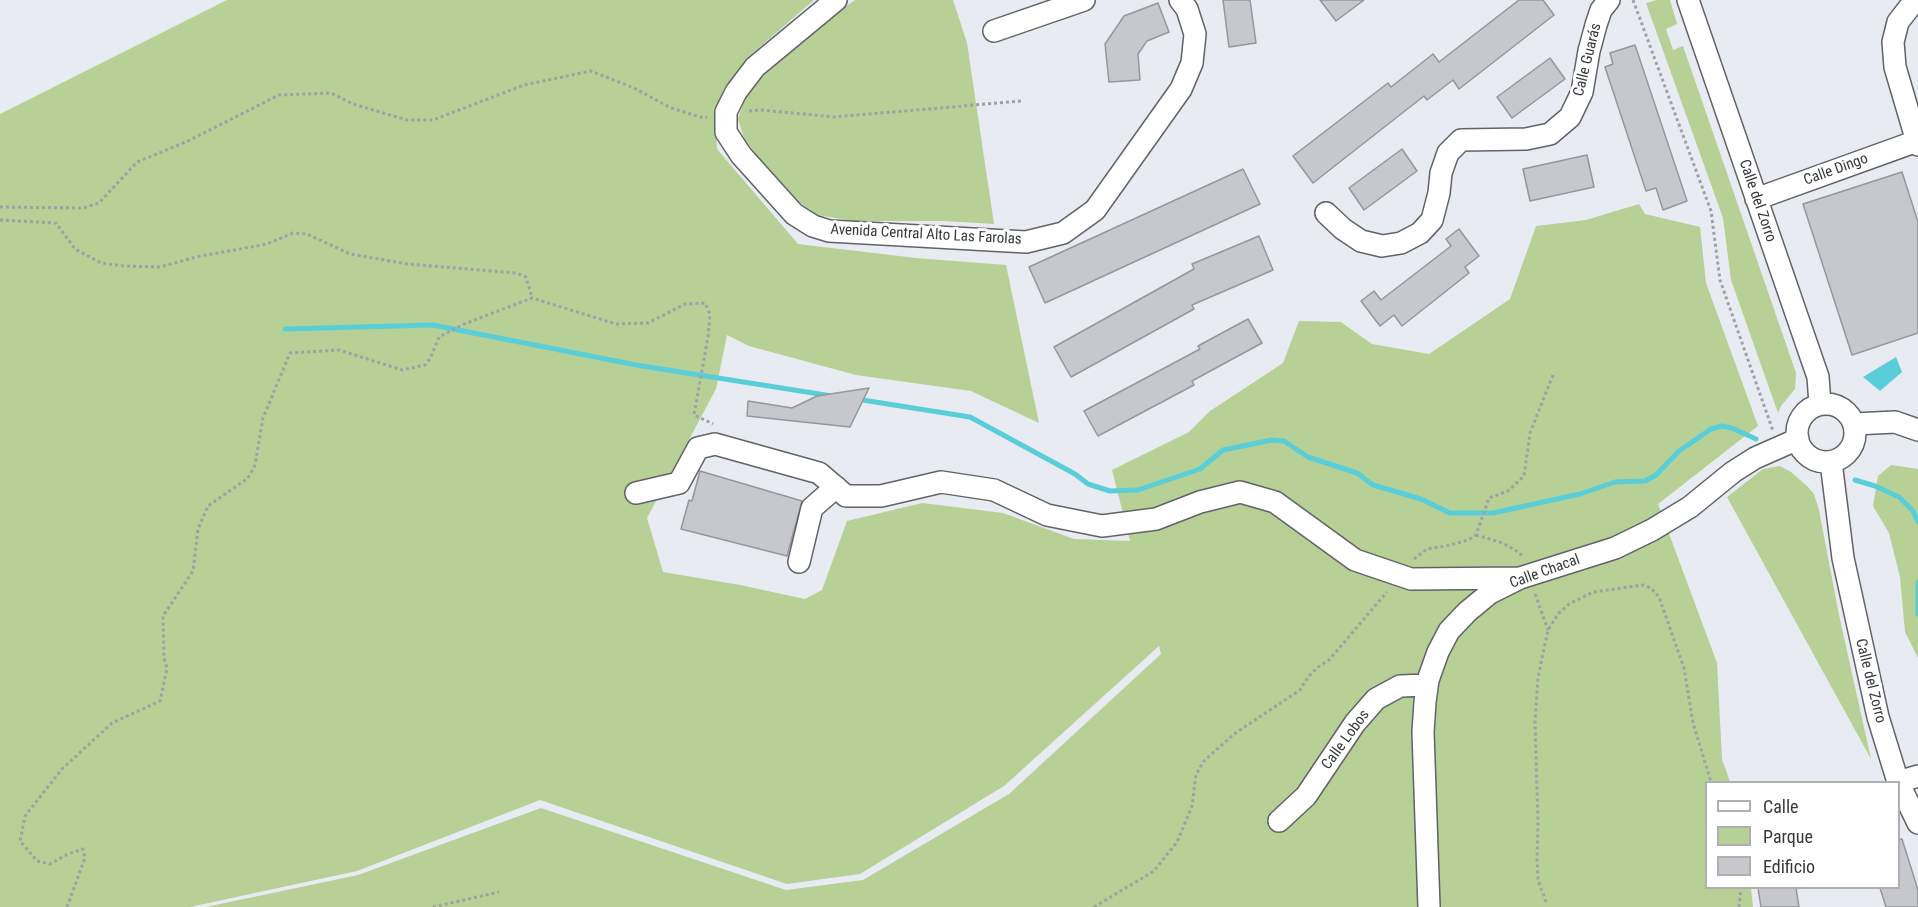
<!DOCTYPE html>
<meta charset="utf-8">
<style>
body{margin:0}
#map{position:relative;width:1918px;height:907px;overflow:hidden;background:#e8ebf1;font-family:"Roboto Condensed",sans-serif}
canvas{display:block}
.legend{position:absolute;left:1705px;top:781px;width:195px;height:108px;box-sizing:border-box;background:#fff;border:2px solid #afafb0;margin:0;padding:8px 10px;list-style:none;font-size:18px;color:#36383a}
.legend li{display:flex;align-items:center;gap:12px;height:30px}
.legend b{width:30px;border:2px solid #afafb0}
</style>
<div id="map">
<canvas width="1918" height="907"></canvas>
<ul class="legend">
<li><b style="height:8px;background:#fff"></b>Calle</li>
<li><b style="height:16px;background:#b6d095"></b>Parque</li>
<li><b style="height:16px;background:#c6c8ce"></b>Edificio</li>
</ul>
</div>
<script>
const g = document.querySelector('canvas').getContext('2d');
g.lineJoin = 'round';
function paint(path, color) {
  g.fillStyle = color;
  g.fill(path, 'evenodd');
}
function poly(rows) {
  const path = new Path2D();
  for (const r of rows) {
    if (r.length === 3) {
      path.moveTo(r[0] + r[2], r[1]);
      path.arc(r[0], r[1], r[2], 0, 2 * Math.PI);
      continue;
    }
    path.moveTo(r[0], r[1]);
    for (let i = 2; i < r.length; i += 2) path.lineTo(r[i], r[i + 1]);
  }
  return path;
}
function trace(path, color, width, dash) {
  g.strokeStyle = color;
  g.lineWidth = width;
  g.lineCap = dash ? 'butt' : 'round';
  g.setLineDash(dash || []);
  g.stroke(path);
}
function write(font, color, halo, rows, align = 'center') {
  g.font = font + ' "Roboto Condensed",sans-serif';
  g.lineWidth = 6;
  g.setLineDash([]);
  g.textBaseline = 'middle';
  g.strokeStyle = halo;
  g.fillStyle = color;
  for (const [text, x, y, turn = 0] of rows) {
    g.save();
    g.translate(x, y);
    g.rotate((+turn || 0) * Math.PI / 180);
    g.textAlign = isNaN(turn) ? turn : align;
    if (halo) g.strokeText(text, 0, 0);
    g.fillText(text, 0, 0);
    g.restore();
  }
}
const green = poly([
 [227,0,814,0,747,58,724,89,715,110,717,149,798,244,916,258,1006,265,1039,423,971,391,856,375,749,346,727,335,716,389,647,518,663,572,740,585,805,599,822,590,847,521,922,503,1003,513,1074,539,1130,541,1112,470,1189,432,1210,411,1283,363,1299,321,1341,322,1372,344,1429,354,1510,299,1536,226,1586,220,1639,204,1645,214,1700,227,1706,283,1758,426,1658,504,1717,663,1722,759,1730,782,1706,782,1706,888,1751,888,1753,907,206,907,358,875,541,808,786,890,863,880,1009,794,1161,654,1159,646,1004,786,860,874,787,884,540,800,357,871,190,907,0,907,0,114],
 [855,0,953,0,967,43,994,224,943,221,853,221,818,215,790,196,767,170,744,138,738,119,745,98,763,76,833,16],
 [1657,0,1670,0,1677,24,1666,29,1673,50,1683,46,1796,373,1795,389,1781,406,1778,413,1731,280,1723,218,1646,3],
 [1891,465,1918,469,1918,658,1905,632,1900,577,1889,533,1873,506,1878,476],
 [1780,466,1791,472,1808,487,1814,494,1819,510,1839,615,1871,759,1727,497,1763,469]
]);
const water = poly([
 [1896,357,1902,372,1880,391,1863,377]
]);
const stream = poly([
 [285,329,433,325,636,365,832,396],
 [856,399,970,417,1075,474,1088,484,1110,491,1138,490,1200,469,1223,450,1272,440,1284,441,1308,457,1357,473,1373,485,1421,499,1450,513,1493,513,1580,494,1615,482,1645,481,1656,475,1679,451,1711,429,1722,426,1732,428,1756,439],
 [1855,480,1875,486,1899,497,1913,511,1918,522],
 [1918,582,1918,614]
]);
const building = poly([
 [1223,0,1250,0,1256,43,1229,47,1223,0],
 [1320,0,1364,0,1336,21,1320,0],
 [1519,0,1543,0,1554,15,1459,89,1453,80,1427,100,1424,96,1313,183,1293,156,1388,83,1391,87,1433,54,1439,62,1519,0],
 [1158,3,1169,32,1147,41,1138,54,1140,80,1109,82,1105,44,1124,16,1158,3],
 [1635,45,1687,201,1663,210,1656,188,1646,191,1605,67,1613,64,1610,53,1635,45],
 [1550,58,1565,79,1512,118,1497,97,1550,58],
 [1402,149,1417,171,1364,210,1349,188,1402,149],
 [1587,155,1594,187,1530,201,1523,169,1587,155],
 [1243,169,1260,204,1045,303,1029,267,1243,169],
 [1902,172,1918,222,1918,333,1852,355,1803,204,1902,172],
 [1459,229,1479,256,1465,267,1469,273,1402,326,1394,315,1380,326,1361,301,1374,291,1381,300,1451,246,1446,239,1459,229],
 [1259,236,1273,270,1192,305,1194,309,1071,377,1054,347,1194,269,1192,264,1259,236],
 [1248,319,1262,343,1192,381,1194,385,1098,436,1084,411,1200,349,1198,346,1248,319],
 [869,388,850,427,747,416,748,401,792,408,817,396,869,388],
 [700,471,802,501,787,556,681,529,689,500,692,501,700,471],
 [1899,839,1902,839,1918,890,1918,907,1886,907,1880,888,1899,888,1899,839],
 [1758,888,1796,888,1799,907,1761,907,1758,888]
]);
const path = poly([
 [1633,0,1711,211,1720,280,1773,431],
 [749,111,761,110,834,117,1021,101],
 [0,207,83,208,99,203,137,162,188,141,279,95,331,93,353,104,407,120,433,120,524,85,591,71,634,88,671,108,704,118,707,117],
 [0,220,56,223,75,249,101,263,124,266,160,267,196,257,267,244,293,233,307,234,350,254,408,264,516,273,526,277,532,298],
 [1476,535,1503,543,1520,553,1522,557],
 [1414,559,1427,549,1450,545,1468,540,1476,535,1489,498,1508,491,1524,476,1530,433,1553,375],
 [1535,594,1548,630],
 [1546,902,1538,880,1537,859,1538,822,1535,722,1538,677,1548,630,1558,614,1569,604,1593,592,1643,585,1651,588,1659,597,1684,668,1693,723,1711,782],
 [67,907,85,858,83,849,68,854,50,864,37,861,20,841,25,816,62,769,112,723,160,701,167,668,164,658,163,616,193,571,198,529,208,506,248,478,255,465,263,418,290,353,339,350,402,370,425,365,430,359,439,337,464,324,532,298,616,324,648,323,685,304,705,303,710,314,708,337,694,415,713,424],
 [433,907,499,892],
 [1094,907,1154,871,1177,842,1192,806,1196,775,1203,762,1234,734,1300,690,1308,677,1318,667,1329,660,1387,592],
 [1739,907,1741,888]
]);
const minor = poly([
 [836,0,755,67,736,92,726,112,726,132,741,155,794,214,813,226,829,231,1026,242,1063,233,1095,210,1181,89,1192,63,1195,34,1187,9,1180,0],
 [1688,0,1818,377,1820,404],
 [1917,0,1912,4,1898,22,1893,42,1895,67,1918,145],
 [994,31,1084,0],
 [1756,199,1917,141],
 [1326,213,1343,229,1361,241,1382,246,1401,243,1420,233,1432,220,1439,193,1441,173,1448,153,1461,140,1526,139,1550,134,1570,117,1582,92,1589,51,1596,25,1601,10,1609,0],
 [1826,433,29],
 [1854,424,1895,422,1918,430],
 [1831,462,1843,558,1878,717,1898,782,1918,823],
 [636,493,679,483,698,448,715,444,819,473,846,496,881,496,941,482,994,490,1047,515,1102,526,1156,519,1200,502,1240,492,1275,502,1355,560,1411,579,1520,578],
 [799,562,812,508,836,487],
 [1898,782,1918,776],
 [1279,821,1306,796,1355,723,1376,699,1400,686,1427,685],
 [1429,907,1423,732,1425,702,1428,680,1438,652,1449,631,1467,612,1490,593,1520,578,1615,548,1652,530,1690,507,1733,472,1755,458,1798,439]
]);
const streetNames = [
 ["Calle Guarás",1588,60,-76],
 ["Calle Dingo",1836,170,-20],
 ["Calle del Zorro",1757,201,71],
 ["Avenida Central Alto Las Farolas",926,235,3],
 ["Calle Chacal",1545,572,-20],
 ["Calle del Zorro",1870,681,76],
 ["Calle Lobos",1346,740,-54]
];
paint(green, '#b6d095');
paint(water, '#5aced8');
trace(stream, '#5aced8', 5);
paint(building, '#c6c8ce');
trace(building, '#94979c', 1.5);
trace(minor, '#616368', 24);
trace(path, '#9fa1a6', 3, [3, 3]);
trace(minor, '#fff', 21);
write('15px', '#36383a', '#fff', streetNames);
</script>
